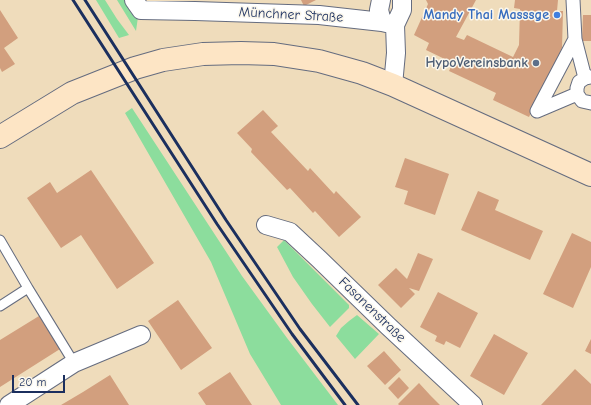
<!DOCTYPE html>
<meta charset="utf-8">
<style>
body{margin:0}
#map{position:relative;width:591px;height:405px;overflow:hidden;background:#efdcbb;font-family:"Comic Neue",sans-serif}
canvas{display:block}
.scale{position:absolute;left:12px;top:375px;width:53px;height:18px;box-sizing:border-box;border:2px solid #1b2f5e;border-top:0;padding-left:5px;font-size:12px;line-height:14px;white-space:nowrap;color:#1b2f5e;-webkit-text-stroke:3px #fbf7ec;paint-order:stroke}
</style>
<div id="map">
<canvas width="591" height="405"></canvas>
<div class="scale">20 m</div>
</div>
<script>
const g = document.querySelector('canvas').getContext('2d');
g.lineJoin = 'round';
function paint(path, color) {
  g.fillStyle = color;
  g.fill(path, 'evenodd');
}
function poly(rows) {
  const path = new Path2D();
  for (const r of rows) {
    path.moveTo(r[0], r[1]);
    for (let i = 2; i < r.length; i += 2) path.lineTo(r[i], r[i + 1]);
  }
  return path;
}
function trace(path, color, width, dash) {
  g.strokeStyle = color;
  g.lineWidth = width;
  g.lineCap = dash ? 'butt' : 'round';
  g.setLineDash(dash || []);
  g.stroke(path);
}
function write(font, color, halo, rows, align = 'center') {
  g.font = font + ' "Comic Neue",sans-serif';
  g.lineWidth = 3;
  g.setLineDash([]);
  g.textBaseline = 'middle';
  g.strokeStyle = halo;
  g.fillStyle = color;
  for (const [text, x, y, turn = 0] of rows) {
    g.save();
    g.translate(x, y);
    g.rotate((+turn || 0) * Math.PI / 180);
    g.textAlign = isNaN(turn) ? turn : align;
    if (halo) g.strokeText(text, 0, 0);
    g.fillText(text, 0, 0);
    g.restore();
  }
}
const green = poly([
 [96,0,105,0,117,19,129,35,119,38],
 [117,0,124,0,131,10,138,17,136,31],
 [132,108,242,276,287,338,338,405,281,405,250,354,211,262,125,113],
 [284,240,349,305,349,308,330,327,312,304,293,277,277,247],
 [357,315,379,334,355,359,336,336,341,328,349,321]
]);
const building = poly([
 [301,0,316,0,304,6],
 [426,0,476,0,456,37,464,40,467,35,513,57,519,45,520,9,514,8,515,0,558,0,557,11,563,11,562,48,529,117,493,100,496,93,449,71,453,63,426,50,429,43,414,35,428,4],
 [0,10,18,38,4,48,15,64,2,72,0,68],
 [583,15,591,15,591,41,582,41],
 [263,110,278,126,271,132,308,171,310,168,334,194,336,191,361,217,339,237,315,211,313,213,290,188,287,190,251,152,252,149,237,133],
 [405,158,449,174,435,215,404,204,408,191,395,187],
 [91,170,154,263,117,289,81,235,61,248,27,198,50,182,57,193],
 [478,191,499,200,495,210,543,231,530,260,461,230],
 [572,233,591,242,591,267,573,308,543,294],
 [418,253,433,259,419,291,409,288,415,294,401,308,378,285,396,268,407,279],
 [438,292,478,313,460,348,446,341,444,345,435,341,437,336,420,327],
 [178,300,212,348,181,370,148,321],
 [39,316,60,349,0,387,0,340],
 [494,334,528,353,504,395,470,376],
 [591,339,591,354,585,351],
 [384,351,401,370,385,385,367,366],
 [575,369,591,384,591,405,541,405],
 [230,372,252,405,206,405,198,393],
 [110,375,129,405,61,405,83,392],
 [399,377,409,388,398,399,388,388],
 [419,383,430,395,440,405,399,405,398,404]
]);
const service = poly([
 [0,240,28,288],
 [0,306,28,288,74,363]
]);
const pedestrian = poly([
 [575,39,585,78],
 [591,77,585,78,579,82,577,88,577,94,582,101,591,103],
 [537,111,575,39,573,0],
 [537,111,577,94]
]);
const minor = poly([
 [134,0,141,10,195,11,319,15,382,22,395,25],
 [381,0,379,10,382,22],
 [393,85,396,53,395,25,402,10,402,0],
 [266,225,290,232,319,259,388,326,473,405],
 [9,405,74,363,141,335]
]);
const secondary = poly([
 [0,137,72,93,135,68,163,60,203,54,241,53,274,54,319,61,362,73,393,85,591,175]
]);
const rail = poly([
 [73,0,217,224,292,334,345,405],
 [85,0,226,220,300,329,358,405]
]);
const markers = [
 [557,15,4,"#3f7fe0"],
 [536,63,4,"#5c6f8a"]
];
const streetNames = [
 ["Münchner Straße",291,15,3],
 ["Fasanenstraße",372,310,44]
];
const shopNames = [
 ["Mandy Thai Masssge",549,15]
];
const serviceNames = [
 ["HypoVereinsbank",528,63]
];
paint(green, '#8cdd9d');
paint(building, '#d29f7e');
trace(service, '#656c7f', 11);
trace(pedestrian, '#656c7f', 15);
trace(minor, '#656c7f', 20);
trace(secondary, '#656c7f', 24);
trace(service, '#fff', 9);
trace(pedestrian, '#fff', 13);
trace(minor, '#fff', 18);
trace(secondary, '#fde5c5', 22);
trace(rail, '#1b2f5e', 3);
for (const [x, y, r, color] of markers) {
  const dot = new Path2D();
  dot.arc(x, y, r, 0, 2 * Math.PI);
  g.fillStyle = color;
  g.fill(dot);
  trace(dot, '#fbf7ec', 1.5);
}
write('14px', '#1b2f5e', '#fbf7ec', streetNames);
write('bold 14px', '#366cbe', '#fbf7ec', shopNames, 'right');
write('bold 14px', '#4e5e75', '#fbf7ec', serviceNames, 'right');
</script>
